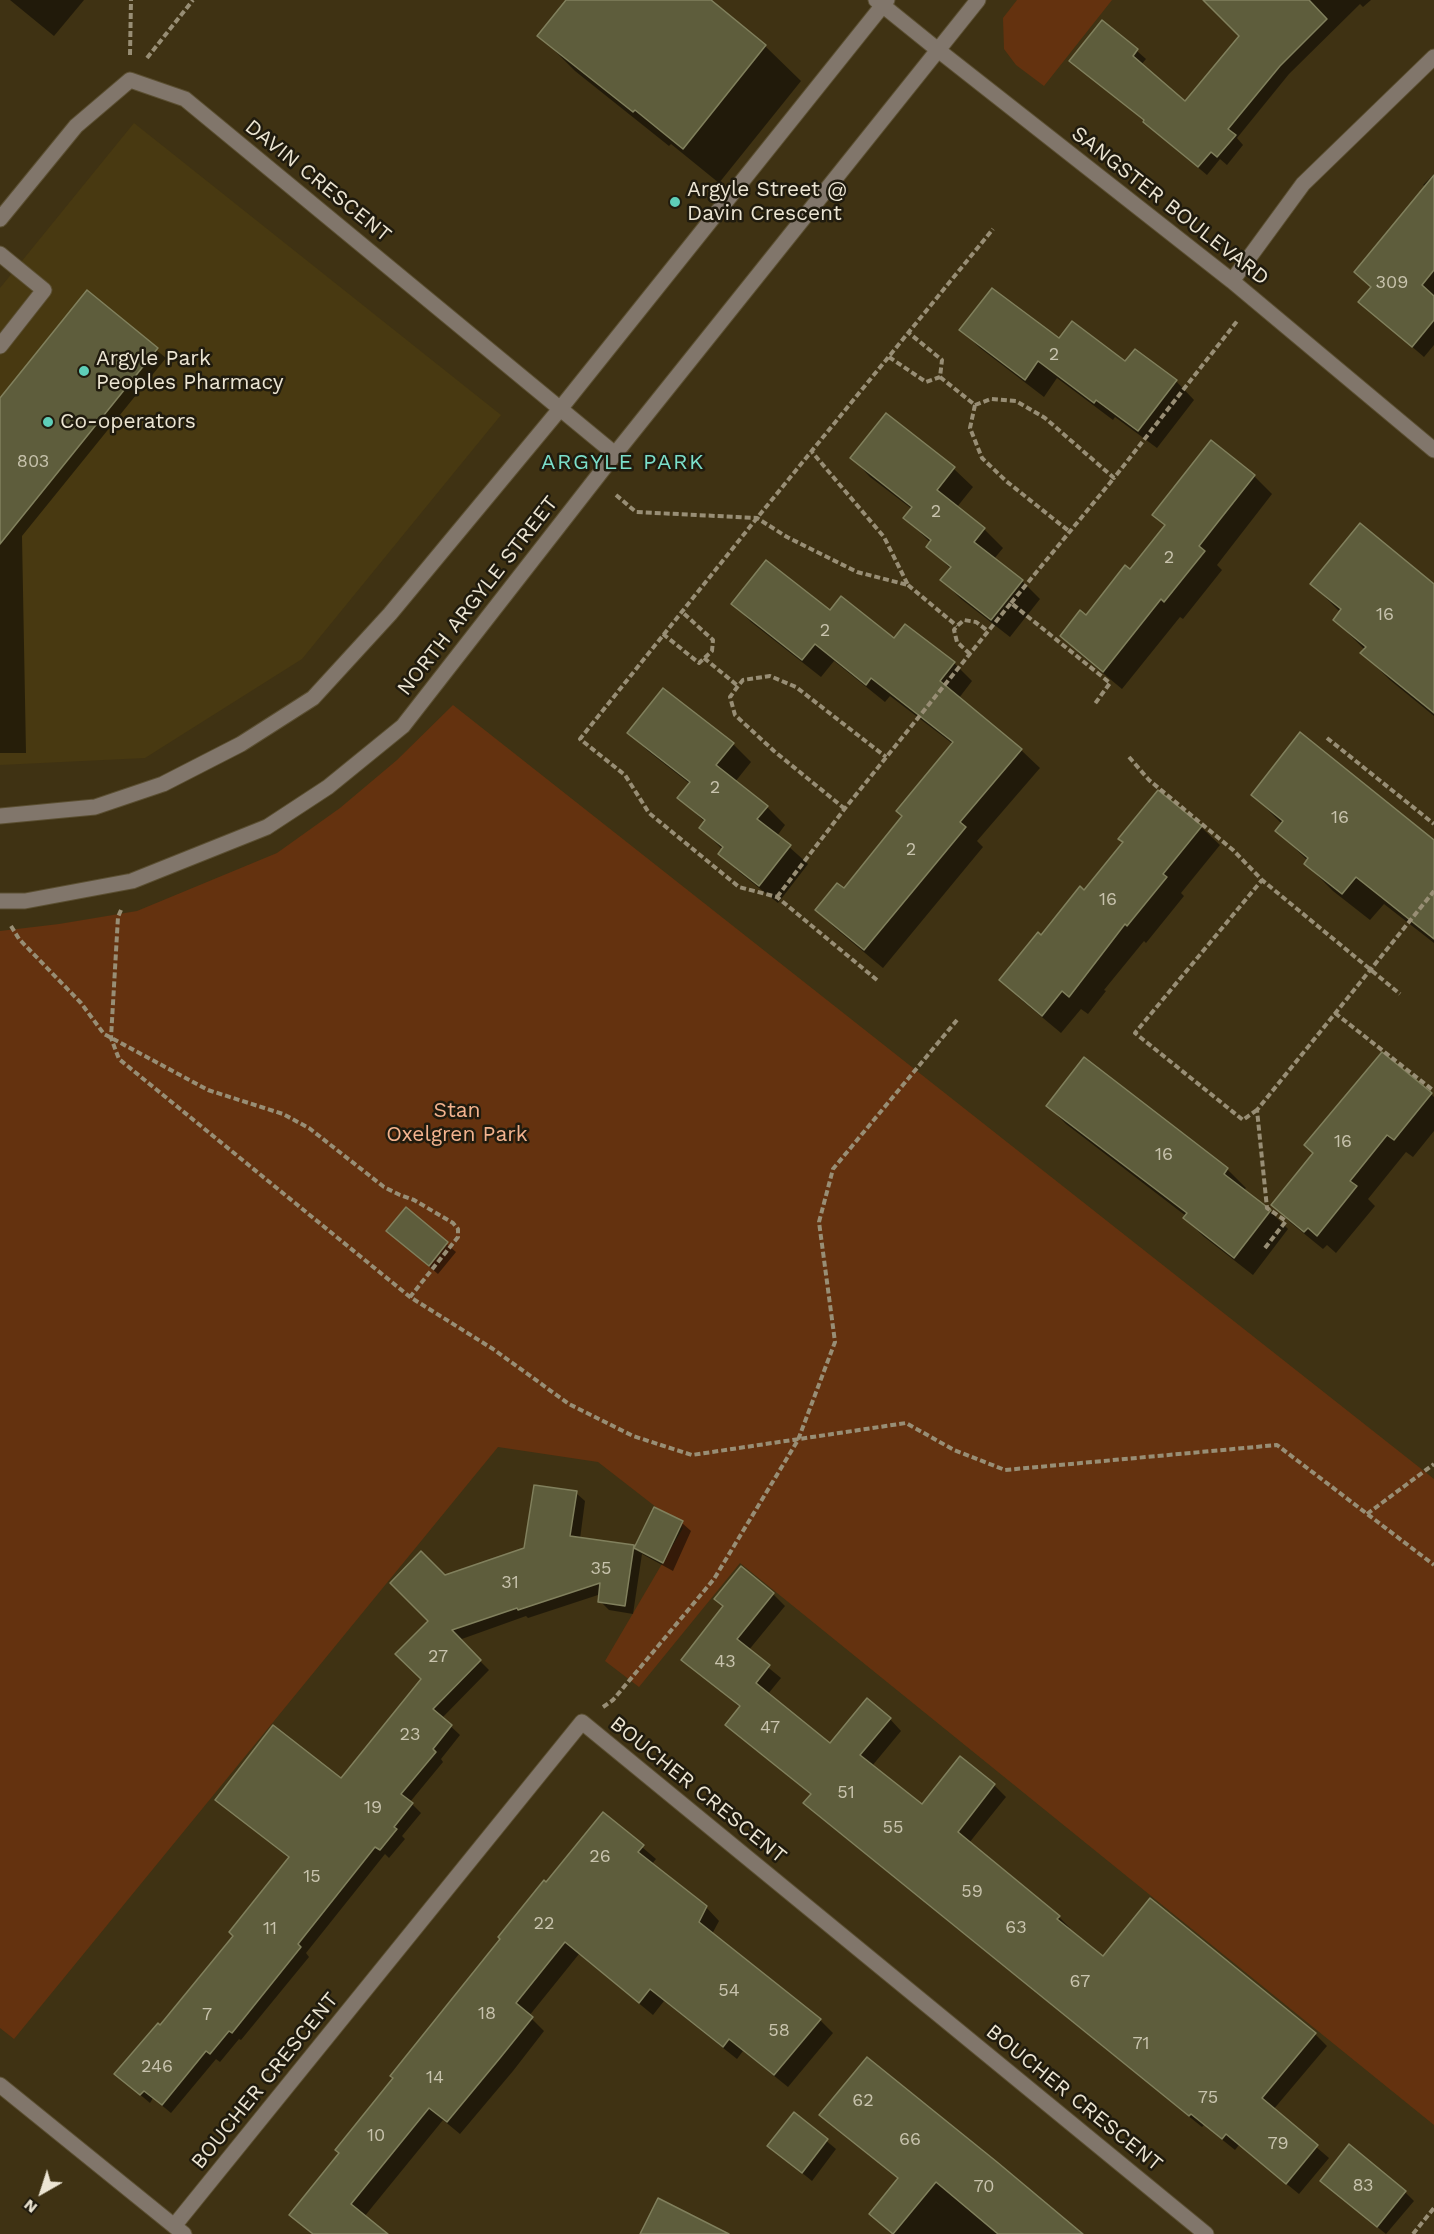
<!DOCTYPE html>
<style>
body{margin:0}
#map{position:relative;width:1434px;height:2234px;overflow:hidden;background:#3f3213;font-family:"Work Sans",sans-serif}
canvas{display:block}
.north{position:absolute;left:12px;top:2162px;width:60px;height:60px;-webkit-text-stroke:4px #201b0e;paint-order:stroke;rotate:219deg;font-size:16px;font-weight:700;line-height:24px;text-align:center;color:#ece5d3}
.north::after{content:'';display:block;margin:auto;width:21px;height:27px;background:#ece5d3;clip-path:polygon(50% 0,100% 100%,50% 72%,0 100%)}
</style>
<div id="map">
<canvas width="1434" height="2234"></canvas>
<div class="north">N</div>
</div>
<script>
const g = document.querySelector('canvas').getContext('2d');
g.lineJoin = 'round';
function paint(path, color) {
  g.fillStyle = color;
  g.fill(path, 'evenodd');
}
function poly(rows) {
  const path = new Path2D();
  for (const r of rows) {
    path.moveTo(r[0], r[1]);
    for (let i = 2; i < r.length; i += 2) path.lineTo(r[i], r[i + 1]);
  }
  return path;
}
function trace(path, color, width, dash) {
  g.strokeStyle = color;
  g.lineWidth = width;
  g.lineCap = dash ? 'butt' : 'round';
  g.setLineDash(dash || []);
  g.stroke(path);
}
function write(font, color, halo, rows, align = 'center') {
  g.font = font + ' "Work Sans",sans-serif';
  g.lineWidth = 5;
  g.setLineDash([]);
  g.textBaseline = 'middle';
  g.strokeStyle = halo;
  g.fillStyle = color;
  for (const [text, x, y, turn = 0] of rows) {
    g.save();
    g.translate(x, y);
    g.rotate((+turn || 0) * Math.PI / 180);
    g.textAlign = isNaN(turn) ? turn : align;
    if (halo) g.strokeText(text, 0, 0);
    g.fillText(text, 0, 0);
    g.restore();
  }
}
const built = poly([
 [134,123,501,415,302,659,145,758,0,765,0,288]
]);
const green = poly([
 [1017,0,1112,0,1044,86,1016,65,1004,49,1003,18],
 [453,705,1434,1479,1434,2125,740,1563,639,1687,605,1661,683,1528,598,1462,498,1447,14,2039,0,2028,0,931,59,924,137,911,277,853,340,808,397,760]
]);
const shadow = poly([
 [10,0,84,0,54,36],
 [568,0,704,0,718,8,765,46,801,81,719,183,671,144,669,146,575,71,539,35],
 [1221,0,1371,0,1363,7,1360,4,1289,74,1237,138,1243,145,1227,165,1220,159,1207,175,1153,130,1102,22,1137,51,1146,59,1141,65,1185,103,1241,36],
 [1434,174,1434,345,1424,357,1360,302,1372,288,1426,187,1423,185],
 [87,293,166,358,22,536,26,753,0,753,0,400],
 [961,330,1059,340,1176,381,1194,400,1157,448,1115,417,1113,420,1057,378,1044,397,980,348],
 [886,415,954,469,973,487,957,507,984,529,1003,548,994,559,1022,581,1040,599,1010,637,961,599,942,580,951,569,928,547,931,543,905,518,912,509,870,477,852,458],
 [1254,476,1272,494,1217,565,1222,570,1183,619,1180,617,1122,689,1080,654,1062,636,1086,617,1131,571,1166,526,1154,515],
 [1312,584,1434,586,1434,716,1390,680,1362,653,1365,650,1335,620,1340,612],
 [733,604,831,612,954,663,972,681,959,698,1021,750,1040,768,977,841,983,847,883,968,835,928,817,910,844,890,904,817,953,744,890,696,885,702,834,661,821,677,751,622],
 [629,733,733,744,751,762,735,782,767,807,785,825,777,836,808,864,778,903,739,872,720,854,723,850,701,828,705,822,679,798,690,784,648,751],
 [1158,792,1201,827,1220,845,1181,893,1184,896,1146,943,1144,941,1104,990,1106,991,1088,1014,1081,1009,1061,1033,1019,998,1001,980,1084,892,1124,843],
 [1253,795,1434,841,1434,943,1384,904,1370,920,1333,891,1306,864,1308,861,1277,831,1282,824],
 [1084,1059,1227,1169,1246,1188,1244,1190,1270,1211,1288,1229,1253,1275,1203,1236,1185,1218,1186,1216,1066,1124,1048,1106],
 [1431,1094,1434,1097,1434,1131,1413,1157,1406,1152,1368,1199,1375,1206,1336,1253,1327,1245,1323,1249,1291,1223,1273,1205],
 [406,1209,456,1252,438,1274,397,1240],
 [576,1493,585,1501,580,1539,633,1546,635,1549,654,1509,682,1523,691,1531,673,1571,642,1554,633,1614,609,1610,600,1601,601,1594,528,1618,526,1616,459,1640,489,1670,442,1718,460,1735,441,1759,443,1762,410,1802,421,1813,402,1836,405,1839,389,1858,385,1854,306,1953,309,1957,241,2040,239,2039,220,2062,216,2059,171,2113,153,2098,150,2103,125,2082,160,2027,235,1936,290,1859,217,1800,341,1781,423,1679,431,1621,445,1577,526,1549],
 [773,1594,785,1606,748,1651,781,1678,768,1694,830,1745,890,1719,901,1731,872,1766,923,1806,994,1785,1006,1797,969,1843,1059,1917,1070,1928,1069,1930,1103,1958,1315,2034,1327,2046,1273,2110,1329,2158,1299,2194,1239,2145,1235,2150,1204,2125,1202,2127,817,1815,805,1803,811,1795,727,1725,741,1708,683,1659],
 [603,1814,656,1859,652,1864,706,1907,719,1921,712,1934,820,2020,833,2033,788,2087,743,2051,737,2059,664,2001,653,2015,579,1954,529,2016,544,2031,513,2071,460,2134,443,2120,364,2217,384,2234,312,2234,291,2214,341,2153,546,1884],
 [867,2059,1081,2232,1083,2234,893,2234,882,2224,899,2179,832,2125],
 [794,2114,836,2149,812,2181,769,2146],
 [1330,2189,1405,2192,1414,2201,1386,2234]
]);
const building = poly([
 [566,0,711,0,766,45,683,149,635,110,633,112,537,36,566,0],
 [1203,0,1309,0,1327,19,1280,66,1228,129,1236,135,1217,157,1211,152,1198,167,1143,122,1144,120,1069,61,1102,20,1138,49,1133,56,1185,101,1239,36,1203,0],
 [1434,175,1434,270,1422,285,1434,296,1434,320,1412,347,1358,302,1371,287,1354,272,1434,175],
 [992,288,1059,338,1072,321,1125,361,1135,349,1177,380,1138,431,1096,400,1094,403,1038,361,1025,380,959,330,992,288],
 [87,290,158,348,0,544,0,398,87,290],
 [886,413,955,467,937,490,985,528,974,542,1023,580,991,620,940,580,951,567,926,547,931,540,903,518,912,507,850,458,886,413],
 [1211,440,1255,475,1199,546,1205,551,1164,602,1161,599,1103,672,1060,636,1080,610,1086,615,1125,565,1130,569,1165,525,1152,515,1211,440],
 [1360,523,1434,584,1434,713,1360,653,1366,647,1333,620,1341,609,1310,584,1360,523],
 [766,560,830,610,841,596,894,638,905,624,955,662,940,681,1022,749,960,822,966,827,864,950,815,910,837,883,844,888,902,816,896,811,953,742,871,678,866,685,815,644,802,660,731,604,766,560],
 [663,688,734,743,716,765,768,806,757,819,791,845,759,886,718,854,723,847,699,828,705,820,677,798,690,782,627,733,663,688],
 [1300,732,1434,840,1434,939,1356,877,1342,894,1304,864,1308,858,1275,831,1283,821,1251,795,1300,732],
 [1158,790,1202,826,1163,874,1167,877,1127,926,1125,924,1069,997,1062,991,1042,1016,999,980,1038,932,1041,935,1080,886,1084,890,1123,842,1118,839,1158,790],
 [1382,1052,1432,1093,1394,1140,1387,1135,1350,1181,1357,1186,1317,1236,1308,1228,1304,1232,1271,1205,1313,1153,1304,1145,1382,1052],
 [1084,1057,1228,1168,1224,1174,1271,1210,1234,1258,1183,1218,1187,1213,1046,1106,1084,1057],
 [406,1207,448,1242,429,1266,386,1231,406,1207],
 [534,1485,577,1491,570,1536,634,1545,625,1606,598,1602,600,1583,518,1610,517,1608,452,1630,481,1660,433,1709,452,1725,433,1749,436,1752,401,1794,413,1803,394,1827,397,1829,380,1850,375,1847,298,1944,301,1947,232,2033,229,2031,210,2054,206,2051,162,2105,144,2091,140,2095,114,2074,158,2023,160,2025,233,1936,229,1932,289,1857,215,1800,273,1725,341,1778,421,1679,395,1654,428,1621,390,1583,421,1551,445,1575,524,1548,534,1485],
 [654,1507,683,1521,663,1563,634,1548,654,1507],
 [741,1566,774,1593,737,1639,770,1665,756,1683,830,1743,867,1698,891,1718,860,1755,922,1804,960,1756,995,1784,958,1832,1060,1916,1057,1919,1103,1956,1150,1898,1316,2033,1262,2098,1318,2145,1286,2184,1226,2134,1222,2139,1191,2114,1189,2116,803,1803,811,1794,725,1725,740,1706,681,1660,723,1606,714,1599,741,1566],
 [603,1812,644,1845,638,1852,707,1906,699,1922,821,2019,774,2075,729,2039,723,2047,650,1989,639,2003,565,1942,516,2003,533,2017,500,2058,447,2122,429,2108,351,2204,388,2234,313,2234,289,2215,339,2153,335,2150,393,2078,390,2076,500,1939,498,1937,544,1880,546,1882,603,1812],
 [867,2057,997,2162,1083,2234,998,2234,936,2182,893,2234,869,2214,898,2178,819,2115,867,2057],
 [794,2112,828,2139,802,2173,767,2146,794,2112],
 [1349,2144,1406,2191,1377,2227,1320,2181,1349,2144],
 [658,2198,729,2234,640,2234,658,2198]
]);
const path = poly([
 [130,55,131,0],
 [147,58,193,0],
 [889,357,926,382,940,377,942,360,909,333],
 [940,377,975,405],
 [975,405,991,399,1016,401,1045,418,1114,478,1238,320],
 [975,405,970,428,982,458,1006,481,1070,532],
 [616,495,636,512,757,518,787,537,857,572,908,585,884,537,812,452],
 [908,585,957,626],
 [1011,603,1114,478],
 [663,634,699,663,712,651,713,640,681,611],
 [970,654,957,642,954,630,957,626,964,620,976,622,988,631],
 [704,658,738,686],
 [1327,738,1434,824],
 [1129,757,1149,780,1233,850,1262,880,1400,994],
 [845,809,774,751,735,715,730,697,738,686,743,680,770,676,796,687,886,757],
 [777,897,846,807,1011,603,1110,683,1094,705],
 [121,910,118,917,111,1038,119,1059,410,1297,493,1349,569,1404,633,1436,692,1455,906,1423,954,1450,1005,1470,1277,1445,1434,1565],
 [11,926,19,939,81,1003,104,1034,208,1090,283,1114,309,1128,384,1187,400,1195,414,1200,453,1223,458,1229,458,1237,410,1297],
 [877,980,777,897,739,887,649,813,625,775,580,739,757,518,993,229],
 [1335,1013,1434,1091],
 [1257,1110,1243,1120,1135,1033,1262,880],
 [1265,1248,1286,1221,1267,1208,1257,1110,1434,891],
 [1367,1514,1434,1464],
 [603,1707,613,1700,714,1579,798,1440,835,1342,819,1222,833,1169,957,1020],
 [1413,2234,1434,2208]
]);
const minor = poly([
 [876,0,938,50,1232,281,1434,450],
 [0,219,76,126,130,80,185,99,615,454],
 [0,254,44,290,0,346],
 [1232,281,1303,184,1434,57],
 [0,816,95,807,163,784,241,744,313,698,390,614,560,409,887,0],
 [0,901,25,901,132,881,267,827,328,787,403,726,615,454,978,0],
 [0,2085,184,2234],
 [174,2226,582,1722,1206,2234]
]);
const markers = [
 [675,202,6,"#5eceb8"],
 [84,371,6,"#5eceb8"],
 [48,422,6,"#5eceb8"]
];
const numberNames = [
 ["309",1392,283],
 ["2",1054,355],
 ["803",33,462],
 ["2",936,512],
 ["2",1169,558],
 ["16",1385,615],
 ["2",825,631],
 ["2",715,788],
 ["16",1340,818],
 ["2",911,850],
 ["16",1108,900],
 ["16",1343,1142],
 ["16",1164,1155],
 ["35",601,1569],
 ["31",510,1583],
 ["27",438,1657],
 ["43",725,1662],
 ["47",770,1728],
 ["23",410,1735],
 ["51",846,1793],
 ["19",373,1808],
 ["55",893,1828],
 ["26",600,1857],
 ["15",312,1877],
 ["59",972,1892],
 ["22",544,1924],
 ["63",1016,1928],
 ["11",270,1929],
 ["67",1080,1982],
 ["54",729,1991],
 ["18",487,2014],
 ["7",207,2015],
 ["58",779,2031],
 ["71",1141,2044],
 ["246",157,2067],
 ["14",435,2078],
 ["75",1208,2098],
 ["62",863,2101],
 ["10",376,2136],
 ["66",910,2140],
 ["79",1278,2144],
 ["83",1363,2186],
 ["70",984,2187]
];
const streetNames = [
 ["DAVIN CRESCENT",318,181,39],
 ["SANGSTER BOULEVARD",1170,206,38],
 ["NORTH ARGYLE STREET",478,596,-52],
 ["BOUCHER CRESCENT",698,1790,39],
 ["BOUCHER CRESCENT",265,2081,-51],
 ["BOUCHER CRESCENT",1074,2098,39]
];
const poiNames = [
 ["Argyle Street @",687,190],
 ["Davin Crescent",687,214],
 ["Argyle Park",96,359],
 ["Peoples Pharmacy",96,383],
 ["Co-operators",60,422]
];
const parkNames = [
 ["Stan",457,1111],
 ["Oxelgren Park",457,1135]
];
const neighbourhoodNames = [
 ["ARGYLE PARK",623,463]
];
paint(built, '#483911');
paint(green, '#64320f');
paint(shadow, '#0007');
paint(building, '#5e5d3c');
trace(building, '#81805d', 1.5);
trace(minor, '#5b4f32', 17);
trace(path, '#988e75', 4, [6, 3]);
trace(minor, '#81766b', 15);
for (const [x, y, r, color] of markers) {
  const dot = new Path2D();
  dot.arc(x, y, r, 0, 2 * Math.PI);
  g.fillStyle = color;
  g.fill(dot);
  trace(dot, '#201b0e', 2);
}
write('18px', '#c8c3ad', null, numberNames);
write('21px', '#ece5d3', '#201b0e', streetNames);
write('21px', '#ece5d3', '#201b0e', poiNames, 'left');
write('21px', '#f3b38e', '#201b0e', parkNames);
g.letterSpacing = '1.5px';
write('22px', '#7bdfca', '#201b0e', neighbourhoodNames);
g.letterSpacing = '0px';
</script>
